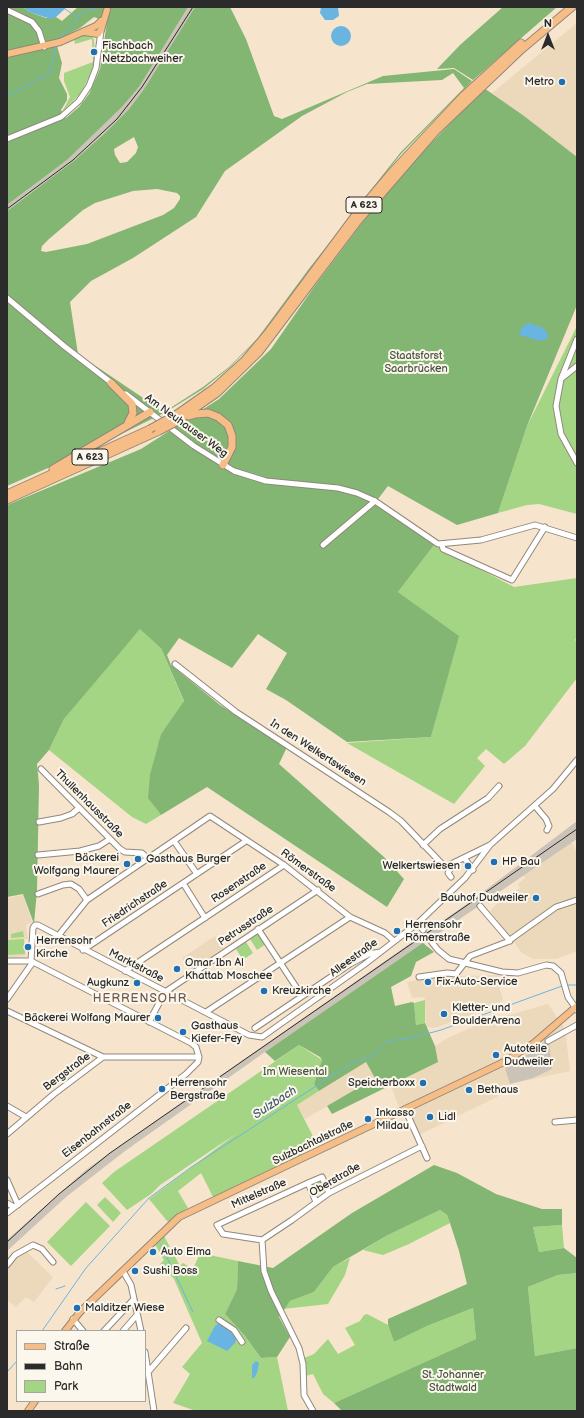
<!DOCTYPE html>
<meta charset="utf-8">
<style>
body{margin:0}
#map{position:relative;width:584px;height:1418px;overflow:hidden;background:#f7e4cd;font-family:"Balsamiq Sans",sans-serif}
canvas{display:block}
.frame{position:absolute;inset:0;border:8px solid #2b2b2b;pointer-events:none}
.legend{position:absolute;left:16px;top:1330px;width:130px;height:72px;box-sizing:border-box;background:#fbf7ec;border:1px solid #a8a59f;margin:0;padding:5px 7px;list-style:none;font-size:12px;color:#2b2b2b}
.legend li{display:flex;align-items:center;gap:8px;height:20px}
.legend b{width:20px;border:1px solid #a8a59f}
.north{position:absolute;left:528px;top:16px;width:40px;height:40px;-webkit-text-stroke:3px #fbf7ec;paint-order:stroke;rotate:0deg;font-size:11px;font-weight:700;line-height:16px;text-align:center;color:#2b2b2b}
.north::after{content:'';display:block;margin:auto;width:14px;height:18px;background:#2b2b2b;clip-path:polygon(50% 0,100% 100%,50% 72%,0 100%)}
</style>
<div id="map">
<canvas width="584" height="1418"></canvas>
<div class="frame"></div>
<ul class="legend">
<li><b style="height:5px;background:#f6be86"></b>Straße</li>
<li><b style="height:5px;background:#2b2b2b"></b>Bahn</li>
<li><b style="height:11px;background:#a3d584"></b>Park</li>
</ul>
<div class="north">N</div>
</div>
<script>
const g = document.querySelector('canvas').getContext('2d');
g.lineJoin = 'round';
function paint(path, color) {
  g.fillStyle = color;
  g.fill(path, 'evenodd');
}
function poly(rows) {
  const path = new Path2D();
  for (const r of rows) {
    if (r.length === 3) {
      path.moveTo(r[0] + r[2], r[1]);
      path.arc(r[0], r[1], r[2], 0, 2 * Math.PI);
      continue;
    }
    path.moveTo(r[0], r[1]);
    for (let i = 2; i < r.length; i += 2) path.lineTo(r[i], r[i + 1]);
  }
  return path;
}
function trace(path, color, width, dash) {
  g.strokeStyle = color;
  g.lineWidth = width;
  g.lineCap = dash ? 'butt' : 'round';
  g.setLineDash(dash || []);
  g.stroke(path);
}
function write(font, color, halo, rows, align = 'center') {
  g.font = font + ' "Balsamiq Sans",sans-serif';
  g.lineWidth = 4;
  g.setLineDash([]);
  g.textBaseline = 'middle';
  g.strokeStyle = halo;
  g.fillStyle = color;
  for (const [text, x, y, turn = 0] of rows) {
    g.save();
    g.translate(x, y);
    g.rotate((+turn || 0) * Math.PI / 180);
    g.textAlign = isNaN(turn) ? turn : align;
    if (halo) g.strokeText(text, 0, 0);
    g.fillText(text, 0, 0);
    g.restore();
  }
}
const built = poly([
 [577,23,577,157,492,93],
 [572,842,577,853,577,951,556,959,533,959,522,953,490,911,507,894,513,893,520,888,518,884,525,878,523,875],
 [23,895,32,922,26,925,28,939,24,939,26,956,7,959,7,898],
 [215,936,224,948,190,971,182,958],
 [447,973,459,976,499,975,500,990,503,1000,474,1014,434,1028,426,1027,425,1000,424,997,412,998,407,982],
 [548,1004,565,1029,570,1071,510,1084,497,1097,419,1135,404,1105,399,1107,391,1086,437,1062,435,1046,450,1037,479,1024],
 [366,1062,376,1078,305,1119,297,1105],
 [27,1252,53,1277,34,1302,26,1297,16,1307,7,1300,7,1271,18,1256]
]);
const industrial = poly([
 [188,7,195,7,144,89,129,109,105,133,75,160,7,211,7,205,67,160,122,107,139,87],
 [577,821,577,839,265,1052,125,1151,66,1197,7,1251,7,1240,87,1169,471,901],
 [547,1040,549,1042,552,1069,533,1078,510,1084,505,1068,527,1055]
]);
const green = poly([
 [82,35,91,35,94,40,95,56,92,71,81,93,62,112,70,97,64,81,64,73,93,62,92,39,75,44,74,39],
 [577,326,577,514,539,504,527,505,498,513,527,426],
 [434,545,514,587,577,578,577,637,575,640,577,642,577,678,525,746,504,764,486,749,477,758,485,766,454,804,347,743,431,737,458,636,398,592],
 [202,570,161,648,184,702,161,734,152,803,161,815,146,824,132,817,49,750,64,719,111,662,140,629],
 [23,931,24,937,11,938,11,934],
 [259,933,266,944,257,950,250,939],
 [24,939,25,954,7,955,7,940],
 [246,942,253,953,243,960,236,949],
 [425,1000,425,1023,416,1025,414,1003],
 [299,1045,322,1060,314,1084,319,1091,297,1105,318,1146,312,1141,303,1146,303,1154,213,1197,201,1173,178,1191,188,1208,168,1222,149,1199,237,1133,160,1185,151,1194,127,1210,102,1183,114,1172],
 [320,1180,324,1190,316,1196,311,1184],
 [105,1197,121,1213,113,1222,97,1205],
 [86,1202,110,1226,71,1266,47,1242],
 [440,1210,447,1215,450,1223,409,1244,383,1255,363,1250,388,1235],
 [562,1225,564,1248,539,1252,533,1227],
 [164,1236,180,1266,183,1263,193,1269,200,1253,238,1261,237,1289,225,1314,245,1336,261,1358,277,1357,288,1411,196,1411,173,1403,190,1374,182,1367,202,1343,174,1279,160,1264,164,1260,155,1244],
 [350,1258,345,1275,328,1304,283,1309,290,1301,314,1292,333,1267],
 [577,1273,577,1348,535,1356,528,1287,558,1275],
 [473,1308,476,1339,334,1403,323,1394,313,1374,305,1376,304,1358,314,1354,328,1339,338,1354,355,1345,345,1328,360,1321,364,1315,367,1314,388,1325,394,1342,427,1326]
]);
const forest = poly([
 [7,7,22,7,32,13,46,18,56,17,62,21,78,7,188,7,139,87,122,107,67,160,7,205],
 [94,17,107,22,100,69,89,94,79,107,66,118,61,110,67,100,67,94,59,78,62,63,57,46,59,39,80,28],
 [195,7,230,7,246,39,274,116,282,119,383,76,454,69,472,81,401,154,340,229,258,339,229,368,203,389,166,412,89,450,7,486,7,211,75,160,105,133,129,109,144,89],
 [453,73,464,88,400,153,308,270,257,339,229,367,203,387,164,412,78,354,70,302,91,281,133,258,196,217,225,171,302,116,347,92,367,84,442,80],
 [134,137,138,147,136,153,127,162,120,163,115,155,114,149],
 [157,189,177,193,180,196,180,199,174,208,163,215,87,244,46,252,41,251,42,246,49,239,83,210,95,203,133,191],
 [503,7,557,7,473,80,454,68,437,69,460,45],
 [484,88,524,116,577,157,577,305,527,426,498,513,457,525,388,486,375,503,434,545,398,592,459,636,431,737,347,742,286,700,266,689,287,653,258,634,232,668,179,638,167,655,171,665,220,705,287,747,279,764,384,857,404,879,387,907,207,787,161,815,148,798,150,775,161,734,184,701,161,648,140,629,64,719,49,750,37,764,39,785,37,890,34,924,23,894,7,897,7,505,141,449,219,399,271,349,314,287,368,215,414,161],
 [423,943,434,952,416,962,411,976,391,987,395,1006,412,1002,414,1003,416,1025,425,1023,435,1046,438,1062,332,1114,327,1106,375,1078,366,1062,319,1091,314,1084,322,1060,320,1057,299,1045,275,1061,265,1052],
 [434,1165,457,1173,496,1194,542,1209,562,1209,562,1225,533,1227,539,1252,564,1248,577,1258,577,1273,558,1275,528,1287,535,1356,577,1348,577,1411,342,1411,334,1403,476,1339,473,1308,427,1326,394,1342,388,1325,388,1319,467,1284,459,1251,450,1223,447,1215,440,1210,388,1235,333,1267,314,1292,290,1301,279,1317,290,1337,277,1357,261,1358,245,1336,225,1314,237,1289,238,1261,273,1268,352,1213]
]);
const water = poly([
 [22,7,67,7,56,17,51,19,32,13],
 [321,7,338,7,339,16,333,20,325,20,320,13],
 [341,36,10],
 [528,323,544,328,548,335,547,339,541,341,519,335,522,327],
 [219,1323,237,1337,235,1343,227,1351,207,1341,215,1326],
 [256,1361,259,1363,257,1373,254,1378,252,1378,252,1365]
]);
const stream = poly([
 [62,7,77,17],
 [57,40,73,25,80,14,98,7],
 [7,96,50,73,56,45],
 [568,985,577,985],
 [161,1245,193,1312],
 [56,1289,65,1286],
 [42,1331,86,1268,149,1198,190,1168,353,1062,365,1059,375,1054,387,1041,411,1038,441,1030,562,986],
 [7,1372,17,1361]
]);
const minorTunnel = poly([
 [423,930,430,940]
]);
const minor = poly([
 [7,10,32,22,39,31,44,47],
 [7,139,61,117,79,101,89,86,96,68,101,31],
 [7,298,64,346,113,384],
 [577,339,561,379,556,406,561,434,577,463],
 [562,378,577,366],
 [126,394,194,446,234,471,266,481,338,488,357,493,375,501,438,544,481,540,535,525,577,538],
 [323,545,375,501],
 [442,545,443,549,512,580,545,527],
 [175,664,236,712,389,812,401,821,445,867,490,845,553,789,577,760],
 [41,769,120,849,125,852,142,853,147,858],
 [535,806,546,819,549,826,547,830],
 [39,822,61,818,72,814,79,808],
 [174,841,197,874],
 [423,845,440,829,488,798,499,786],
 [38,855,80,851,99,846,110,839],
 [465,859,473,870],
 [451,877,448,873,452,866],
 [183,883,205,918],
 [38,894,63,885,71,884,79,889,87,900],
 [480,906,510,941],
 [418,923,423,930],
 [258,929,302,996],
 [58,936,87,900,210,816,284,865,350,917,385,933,394,941],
 [430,940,438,950,449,959,502,972,518,973,546,965,553,966,561,973,568,997,577,1010],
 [83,950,246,841],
 [7,961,31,961],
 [31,961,33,928,35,925,38,925,249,1035,262,1037,365,964,418,923,465,878,490,845],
 [125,971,284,865],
 [419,977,447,973,456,974,470,956,507,942,556,907,577,900],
 [7,999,33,962],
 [7,1011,103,1057],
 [206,1012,350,917],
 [149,1022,165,992,318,890],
 [255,1028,350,964,369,954,380,952],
 [548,1041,577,1025],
 [7,1106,26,1117],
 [405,1109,427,1158],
 [555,1122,577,1120],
 [7,1134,54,1094,103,1057,199,1057],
 [7,1180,18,1205],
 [308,1183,217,1225,223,1234,262,1240,264,1271,271,1291,299,1348,303,1364,304,1395,313,1411],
 [316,1202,308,1183,322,1177,329,1193],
 [7,1203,14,1207],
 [7,1213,186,1074,198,1062,199,1057,196,1047,191,1043,31,961],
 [262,1240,292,1220,329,1193,422,1146],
 [7,1265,15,1255,33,1245,42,1249,53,1262],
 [123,1271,131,1285,141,1331],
 [73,1319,83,1331],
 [219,1320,234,1330,242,1342],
 [104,1331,134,1299],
 [123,1331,137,1315],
 [145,1352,154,1411],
 [149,1371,186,1328]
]);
const major = poly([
 [84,32,98,34,101,30,107,10],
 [7,54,60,42,96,26,101,21],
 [65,1331,80,1312,179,1217,506,1061,534,1043,577,1006],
 [28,1411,35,1401]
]);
const highway = poly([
 [111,383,132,404,133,413,128,423],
 [177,414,214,388,245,360,267,334,354,217,391,173,464,95,521,43],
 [189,416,196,414,208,413,218,417,228,425,232,436,232,447,223,465],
 [181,418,217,393,259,352,358,221,436,131,522,49,572,7],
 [53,469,150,412],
 [7,494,150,429],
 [7,500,159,431]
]);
const rail = poly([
 [7,209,73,160,117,119,142,87,193,7],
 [7,1242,59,1194,110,1153,577,829]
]);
const highwayBridge = poly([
 [150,429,177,414],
 [159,431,182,419]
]);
const markers = [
 [94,52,4,"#1f6fb2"],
 [562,82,4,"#1f6fb2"],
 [138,859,4,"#1f6fb2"],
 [494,862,4,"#1f6fb2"],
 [127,864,4,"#1f6fb2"],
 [468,866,4,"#1f6fb2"],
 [536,898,4,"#1f6fb2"],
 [397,931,4,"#1f6fb2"],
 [28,947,4,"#1f6fb2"],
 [177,969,4,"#1f6fb2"],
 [428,982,4,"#1f6fb2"],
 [137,983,4,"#1f6fb2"],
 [264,991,4,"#1f6fb2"],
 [444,1014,4,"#1f6fb2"],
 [158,1018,4,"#1f6fb2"],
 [183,1032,4,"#1f6fb2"],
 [496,1055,4,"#1f6fb2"],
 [423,1083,4,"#1f6fb2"],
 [162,1089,4,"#1f6fb2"],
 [469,1090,4,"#1f6fb2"],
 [430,1117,4,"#1f6fb2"],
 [368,1119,4,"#1f6fb2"],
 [153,1252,4,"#1f6fb2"],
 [135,1271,4,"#1f6fb2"],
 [77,1308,4,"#1f6fb2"]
];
const shields = [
 [364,205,36],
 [90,457,36]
];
const shieldNames = [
 ["A 623",364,205],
 ["A 623",90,457]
];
const poiNames = [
 ["Fischbach",102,46],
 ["Netzbachweiher",102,59],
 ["Metro",554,82,"right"],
 ["Bäckerei",119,858,"right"],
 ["Wolfgang Maurer",119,871,"right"],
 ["Gasthaus Burger",146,859],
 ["HP Bau",502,862],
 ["Welkertswiesen",460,866,"right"],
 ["Bauhof Dudweiler",528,898,"right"],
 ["Herrensohr",405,925],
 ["Römerstraße",405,938],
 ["Herrensohr",36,941],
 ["Kirche",36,954],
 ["Omar Ibn Al",185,963],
 ["Khattab Moschee",185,976],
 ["Fix-Auto-Service",436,982],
 ["Augkunz",129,983,"right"],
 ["Kreuzkirche",272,991],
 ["Kletter- und",452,1008],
 ["BoulderArena",452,1021],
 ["Bäckerei Wolfang Maurer",150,1018,"right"],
 ["Gasthaus",191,1026],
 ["Kiefer-Fey",191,1039],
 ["Autoteile",504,1049],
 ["Dudweiler",504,1062],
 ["Herrensohr",170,1083],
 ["Bergstraße",170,1096],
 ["Speicherboxx",415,1083,"right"],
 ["Bethaus",477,1090],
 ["Inkasso",376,1113],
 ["Mildau",376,1126],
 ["Lidl",438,1117],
 ["Auto Elma",161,1252],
 ["Sushi Boss",143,1271],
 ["Malditzer Wiese",85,1308]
];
const parkNames = [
 ["Staatsforst",416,356],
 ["Saarbrücken",416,369],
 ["Im Wiesental",295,1072],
 ["St. Johanner",453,1375],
 ["Stadtwald",453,1388]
];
const streetNames = [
 ["Am Neuhauser Weg",186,426,36],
 ["In den Welkertswiesen",318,753,33],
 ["Thullenhausstraße",89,804,45],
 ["Römerstraße",308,871,36],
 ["Rosenstraße",239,883,-34],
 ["Friedrichstraße",135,904,-34],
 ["Petrusstraße",246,926,-34],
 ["Alleestraße",354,958,-36],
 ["Marktstraße",136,966,27],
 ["Bergstraße",67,1072,-37],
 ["Eisenbahnstraße",97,1130,-38],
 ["Sulzbachtalstraße",313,1143,-26],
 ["Oberstraße",335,1180,-30],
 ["Mittelstraße",259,1194,-24]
];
const neighbourhoodNames = [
 ["HERRENSOHR",140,999]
];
const waterNames = [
 ["Sulzbach",275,1103,-33]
];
paint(built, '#ecd8ba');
paint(industrial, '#cbc3b8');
paint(green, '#a3d584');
paint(forest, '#82b672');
paint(water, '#6ab4e2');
trace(stream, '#6ab4e2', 1);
trace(minorTunnel, '#cebfad', 5, [5, 2.5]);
trace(minor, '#91887c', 7);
trace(major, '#91887c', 8);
trace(highway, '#91887c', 9);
trace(minor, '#fff', 5);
trace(major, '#f6be86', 6);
trace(highway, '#f6be86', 7);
trace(rail, '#2b2b2b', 1);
trace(highwayBridge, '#91887c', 9, []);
trace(highwayBridge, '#f6be86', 7);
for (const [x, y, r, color] of markers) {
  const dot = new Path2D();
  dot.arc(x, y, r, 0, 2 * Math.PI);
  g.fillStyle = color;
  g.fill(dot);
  trace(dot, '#fbf7ec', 1.5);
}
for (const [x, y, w] of shields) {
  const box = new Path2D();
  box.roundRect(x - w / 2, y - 8, w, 16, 3);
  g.fillStyle = '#fbf7ec';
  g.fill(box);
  trace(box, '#2b2b2b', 1);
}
write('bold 10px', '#2b2b2b', null, shieldNames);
write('11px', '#2b2b2b', '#fbf7ec', poiNames, 'left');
write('11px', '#495641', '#fbf7ec', parkNames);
write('11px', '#2b2b2b', '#fbf7ec', streetNames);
g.letterSpacing = '1px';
write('12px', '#6e564a', '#fbf7ec', neighbourhoodNames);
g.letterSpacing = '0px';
write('italic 12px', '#415b6b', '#fbf7ec', waterNames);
</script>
